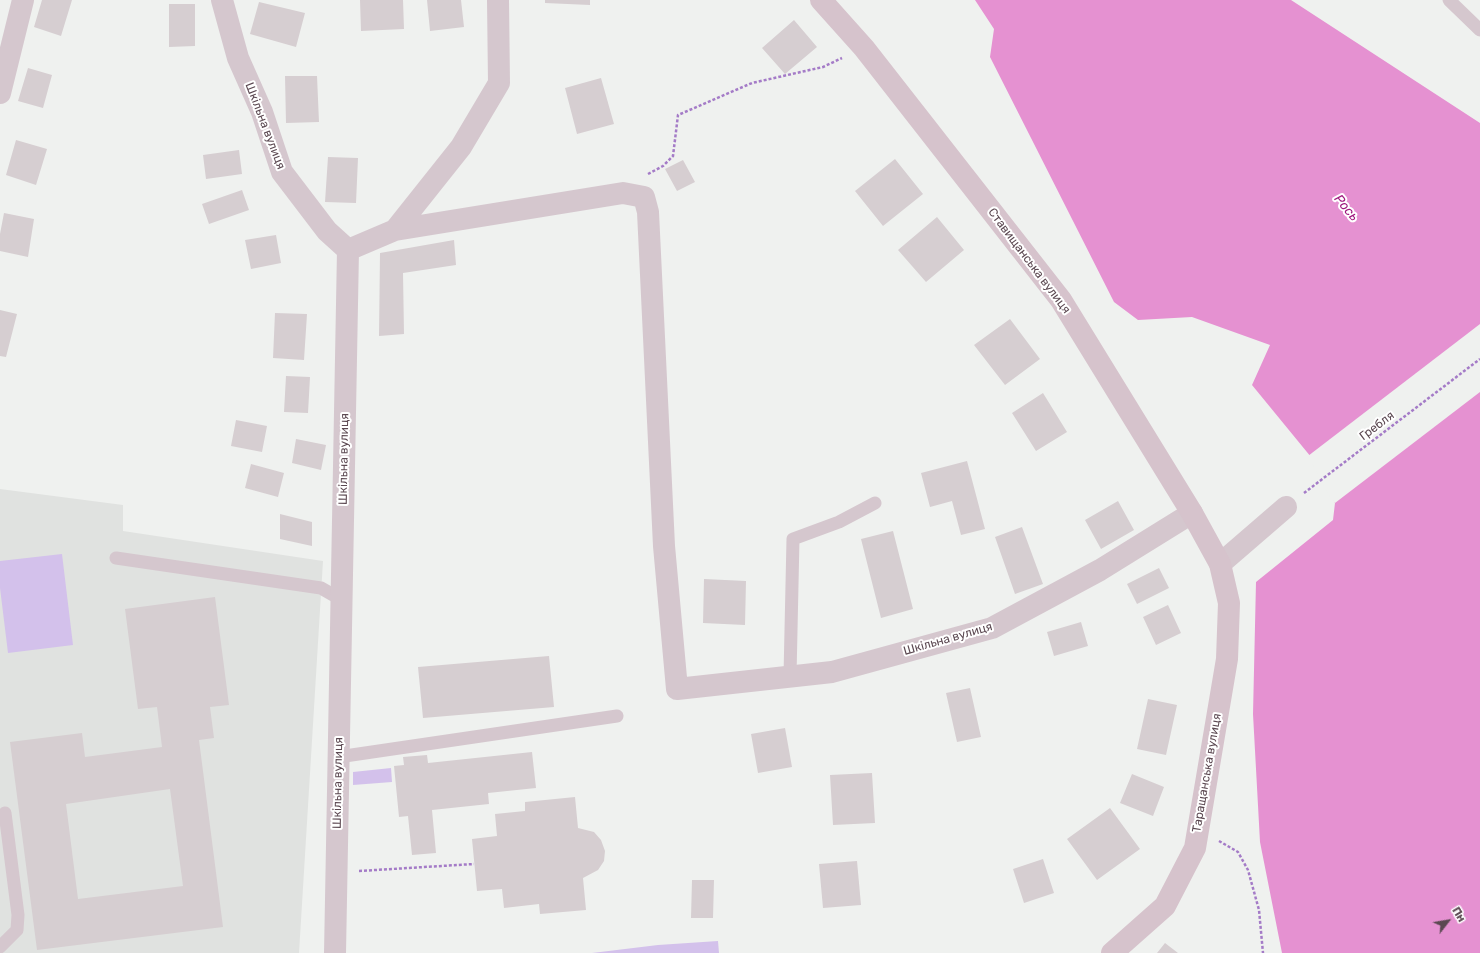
<!DOCTYPE html>
<meta charset="utf-8">
<style>
body{margin:0}
#map{position:relative;width:1480px;height:953px;overflow:hidden;background:#eff1ef;font-family:Rubik,sans-serif}
canvas{display:block}
.north{position:absolute;left:1428px;top:901px;width:40px;height:40px;-webkit-text-stroke:3px #fff;paint-order:stroke;rotate:59deg;font-size:11px;font-weight:700;line-height:16px;text-align:center;color:#5b4851}
.north::after{content:'';display:block;margin:auto;width:14px;height:18px;background:#5b4851;clip-path:polygon(50% 0,100% 100%,50% 72%,0 100%)}
</style>
<div id="map">
<canvas width="1480" height="953"></canvas>
<div class="north">Пн</div>
</div>
<script>
const g = document.querySelector('canvas').getContext('2d');
g.lineJoin = 'round';
function paint(path, color) {
  g.fillStyle = color;
  g.fill(path, 'evenodd');
}
function poly(rows) {
  const path = new Path2D();
  for (const r of rows) {
    path.moveTo(r[0], r[1]);
    for (let i = 2; i < r.length; i += 2) path.lineTo(r[i], r[i + 1]);
  }
  return path;
}
function trace(path, color, width, dash) {
  g.strokeStyle = color;
  g.lineWidth = width;
  g.lineCap = dash ? 'butt' : 'round';
  g.setLineDash(dash || []);
  g.stroke(path);
}
function write(font, color, halo, rows, align = 'center') {
  g.font = font + ' Rubik,sans-serif';
  g.lineWidth = 4;
  g.setLineDash([]);
  g.textBaseline = 'middle';
  g.strokeStyle = halo;
  g.fillStyle = color;
  for (const [text, x, y, turn = 0] of rows) {
    g.save();
    g.translate(x, y);
    g.rotate((+turn || 0) * Math.PI / 180);
    g.textAlign = isNaN(turn) ? turn : align;
    if (halo) g.strokeText(text, 0, 0);
    g.fillText(text, 0, 0);
    g.restore();
  }
}
const education = poly([
 [0,489,123,505,123,531,323,561,299,953,0,953]
]);
const green = poly([
 [62,554,73,645,8,653,0,588,0,561],
 [391,768,392,782,353,785,353,772],
 [718,941,719,953,592,953,658,945]
]);
const water = poly([
 [975,0,1291,0,1480,123,1480,953,1282,953,1260,842,1253,714,1256,582,1333,520,1335,503,1311,457,1252,385,1270,345,1192,317,1138,320,1114,302,990,57,994,29]
]);
const pier = poly([
 [1480,324,1480,392,1335,503,1328,494,1308,456]
]);
const building = poly([
 [42,0,72,0,61,36,34,27],
 [360,0,403,0,404,29,361,31],
 [427,0,461,0,464,27,430,31],
 [545,0,590,0,590,5,545,3],
 [259,2,305,13,296,47,250,34],
 [169,4,195,4,195,46,169,47],
 [794,20,817,47,785,74,762,48],
 [28,68,52,75,43,108,18,101],
 [285,76,317,76,319,122,286,123],
 [601,78,614,124,577,134,565,88],
 [16,140,47,149,36,185,6,175],
 [239,150,242,174,206,179,203,155],
 [328,157,358,158,356,203,325,202],
 [895,159,923,194,883,226,855,191],
 [683,160,695,182,677,191,665,169],
 [242,190,249,210,209,224,202,204],
 [4,213,34,219,28,257,0,251,0,234],
 [937,217,964,250,926,282,898,250],
 [276,235,281,263,251,269,245,240],
 [454,240,456,265,403,273,404,334,379,336,380,253],
 [0,310,17,314,6,357,0,356],
 [275,313,307,314,304,360,273,358],
 [1010,319,1040,359,1005,385,974,345],
 [286,376,310,377,308,413,284,412],
 [1043,393,1067,432,1036,451,1012,413],
 [236,420,267,426,262,452,231,446],
 [296,439,326,445,321,470,292,463],
 [967,461,985,529,961,535,952,501,930,507,921,473],
 [251,464,284,473,278,497,245,488],
 [1118,501,1134,530,1101,549,1085,520],
 [280,514,312,522,312,546,280,539],
 [1022,527,1043,584,1015,594,995,537],
 [893,531,913,609,881,618,861,539],
 [1159,568,1169,588,1137,604,1127,584],
 [704,579,746,581,745,625,703,623],
 [215,597,229,705,210,707,214,738,199,740,223,927,37,950,10,742,82,733,85,757,162,747,157,707,138,709,125,609],
 [170,789,183,886,78,899,66,804],
 [1168,605,1181,633,1156,645,1143,617],
 [1081,622,1088,646,1054,656,1047,632],
 [549,656,554,707,423,718,418,667],
 [970,688,981,737,957,742,946,693],
 [1148,699,1177,705,1166,755,1137,749],
 [785,728,792,767,758,773,751,734],
 [532,752,536,788,488,793,489,804,432,810,436,853,412,855,408,816,399,817,394,766,404,765,403,757,427,755,428,763],
 [872,773,875,823,833,825,830,775],
 [1132,774,1164,787,1153,816,1120,803],
 [575,797,578,828,594,832,601,840,605,851,604,861,598,870,583,878,586,910,540,914,539,904,504,908,502,889,477,891,472,839,497,836,495,814,525,811,525,802],
 [1110,808,1140,849,1097,880,1067,839],
 [1043,859,1054,893,1024,903,1013,869],
 [857,861,861,905,823,908,819,864],
 [692,880,714,880,713,918,691,918],
 [1165,943,1178,953,1157,953]
]);
const path = poly([
 [648,174,663,166,673,156,678,115,752,83,823,67,842,58],
 [1304,493,1480,359],
 [1219,841,1238,852,1248,870,1259,910,1263,953],
 [359,871,474,864]
]);
const lane = poly([
 [1449,0,1480,30],
 [116,558,321,588,342,600],
 [790,676,793,539,839,522,875,503],
 [338,757,617,716],
 [0,947,17,930,18,915,5,813]
]);
const street = poly([
 [222,0,238,58,262,112,282,172,327,231,348,250,335,953],
 [0,93,23,0],
 [395,230,461,147,499,83,498,0],
 [348,250,395,230,623,193,644,197,648,212,664,546,677,689,832,672,992,628,1100,570,1192,513],
 [1220,564,1286,507]
]);
const secondary = poly([
 [821,0,864,48,1061,300,1192,513,1220,564,1229,603,1227,659,1195,848,1165,906,1112,953]
]);
const streetNames = [
 ["Шкільна вулиця",265,126,69],
 ["Ставищанська вулиця",1029,261,53],
 ["Гребля",1377,426,-37],
 ["Шкільна вулиця",344,459,-89],
 ["Шкільна вулиця",948,639,-16],
 ["Таращанська вулиця",1207,773,-80],
 ["Шкільна вулиця",338,783,-89]
];
const waterNames = [
 ["Рось",1346,208,50]
];
paint(education, '#e0e2e0');
paint(green, '#d3c1eb');
paint(water, '#e591d1');
paint(pier, '#eff1ef');
paint(building, '#d6ced1');
trace(path, '#a47bc7', 2.5, [3, 2]);
trace(lane, '#d5c7ce', 13);
trace(street, '#d5c7ce', 22);
trace(secondary, '#d6c3cc', 22);
write('12px', '#5b4851', '#fff', streetNames);
write('italic 13px', '#9f187e', '#fff', waterNames);
</script>
